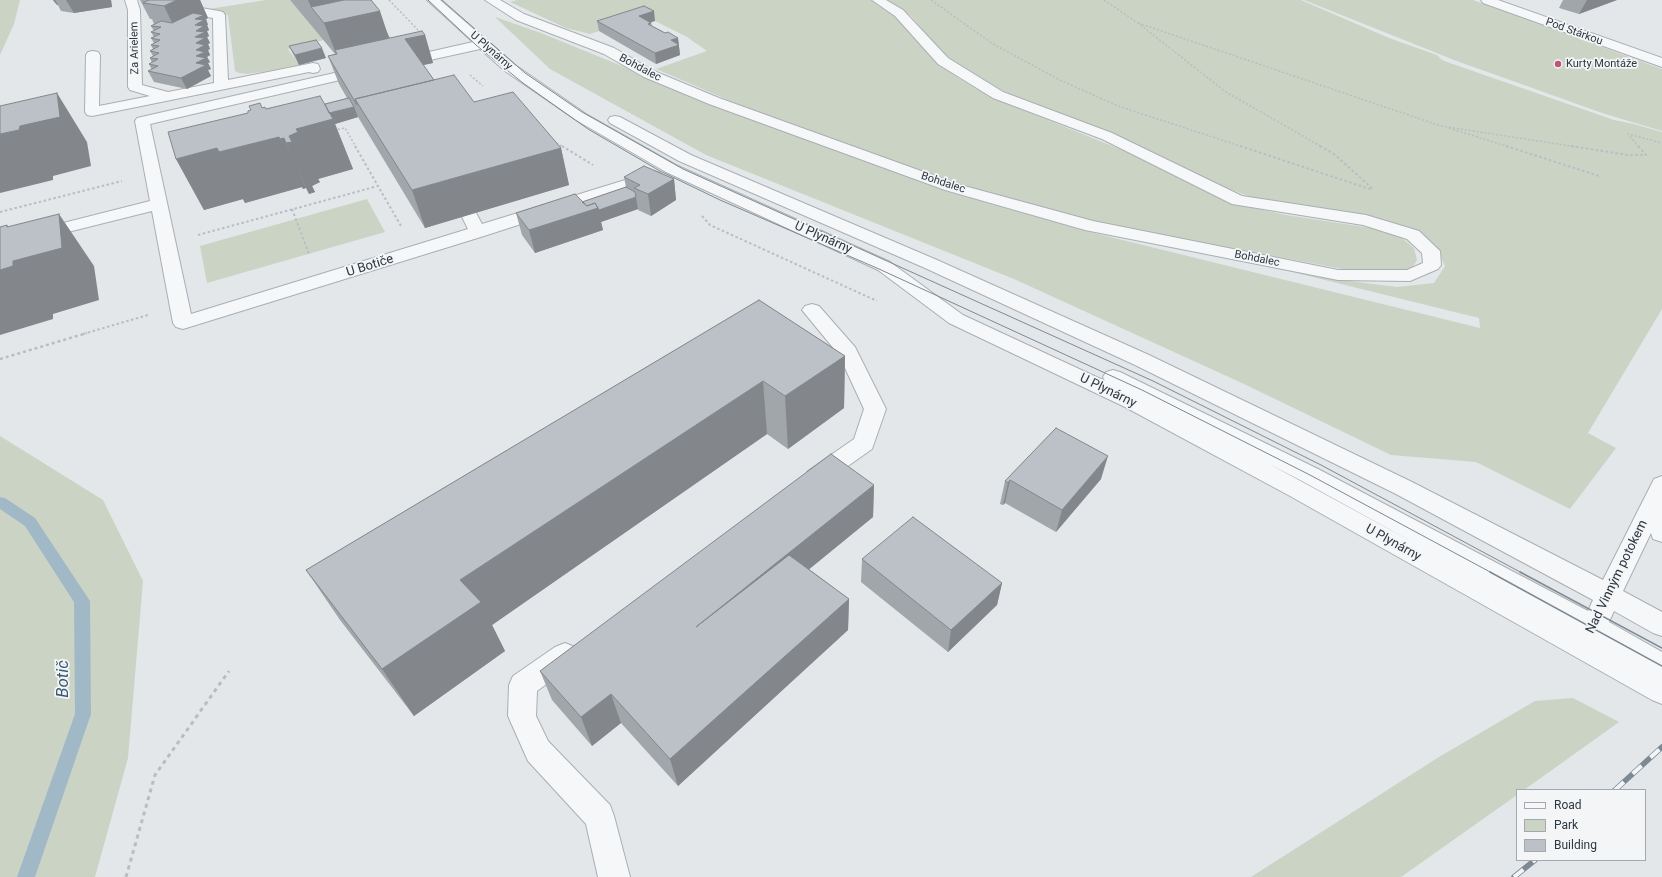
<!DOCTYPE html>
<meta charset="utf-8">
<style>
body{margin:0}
#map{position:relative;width:1662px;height:877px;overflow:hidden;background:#e3e7ea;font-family:Roboto,sans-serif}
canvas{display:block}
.legend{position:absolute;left:1516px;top:789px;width:130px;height:72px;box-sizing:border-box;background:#f3f5f7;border:1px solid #a3a9ae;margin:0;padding:5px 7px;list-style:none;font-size:12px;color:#2c3741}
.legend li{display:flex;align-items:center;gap:8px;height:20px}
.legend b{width:20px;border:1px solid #a3a9ae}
</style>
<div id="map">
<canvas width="1662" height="877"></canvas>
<ul class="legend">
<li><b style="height:5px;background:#f6f7f9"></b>Road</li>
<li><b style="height:11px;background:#cbd3c5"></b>Park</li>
<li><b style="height:11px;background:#bbc1c7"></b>Building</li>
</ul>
</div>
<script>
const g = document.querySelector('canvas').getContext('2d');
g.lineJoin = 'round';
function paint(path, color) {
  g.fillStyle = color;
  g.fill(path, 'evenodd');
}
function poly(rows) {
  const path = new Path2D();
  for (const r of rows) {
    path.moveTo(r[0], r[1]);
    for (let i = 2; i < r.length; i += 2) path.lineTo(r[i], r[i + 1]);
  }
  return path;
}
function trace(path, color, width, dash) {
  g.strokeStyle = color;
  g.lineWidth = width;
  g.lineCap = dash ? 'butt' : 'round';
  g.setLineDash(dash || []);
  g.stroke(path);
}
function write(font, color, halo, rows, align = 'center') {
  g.font = font + ' Roboto,sans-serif';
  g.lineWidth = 3.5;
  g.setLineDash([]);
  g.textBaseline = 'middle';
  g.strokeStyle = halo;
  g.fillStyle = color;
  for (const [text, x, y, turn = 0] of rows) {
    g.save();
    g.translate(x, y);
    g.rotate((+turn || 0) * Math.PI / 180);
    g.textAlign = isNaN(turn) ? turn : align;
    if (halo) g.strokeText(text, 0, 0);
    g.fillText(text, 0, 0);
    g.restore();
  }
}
const green = poly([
 [0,0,20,0,14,24,0,55],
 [266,0,290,0,324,40,288,49,299,65,269,71,246,74,239,73,235,71,228,15,209,9],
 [517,0,871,0,884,7,898,18,924,48,942,66,960,79,983,92,1011,105,1147,160,1211,194,1249,207,1286,215,1378,229,1401,237,1414,248,1417,260,1411,270,1389,273,1348,270,1087,221,951,184,756,112,656,69,707,51,687,37,645,16,590,34,566,28,510,2],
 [885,0,1301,0,1389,38,1437,55,1442,60,1447,62,1614,120,1634,124,1662,132,1662,309,1588,433,1616,448,1570,509,1476,462,1391,455,1244,384,1014,279,706,155,550,69,495,17,541,33,747,117,945,191,1082,230,1480,328,1479,318,1260,264,1349,281,1397,287,1434,283,1445,266,1437,249,1416,231,1381,219,1289,205,1251,197,1221,186,1191,173,1157,154,1119,137,993,87,955,63,937,47,911,16],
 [1304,0,1473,0,1662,69,1662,131,1605,114,1454,60],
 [367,199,385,232,207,283,200,246],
 [0,436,103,500,143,581,128,758,95,877,0,877],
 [1573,698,1619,722,1524,790,1517,790,1517,795,1401,877,1251,877,1439,757,1535,701]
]);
const stream = poly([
 [0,497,5,498,35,518,90,601,91,714,35,877,17,877,75,714,74,602,25,526,0,509,0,497]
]);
const pathFar3 = poly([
 [389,0,418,30],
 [931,0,993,44,1060,80,1118,106,1243,147],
 [1104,0,1138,23,1226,92,1322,147],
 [1138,23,1441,126,1577,147],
 [470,75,483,86],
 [1449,128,1509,147],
 [334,130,345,128,356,147],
 [553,141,563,147],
 [1639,147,1628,134,1662,143]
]);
const pathFar2 = poly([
 [355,146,378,186],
 [562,146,593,165],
 [1240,146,1373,190],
 [1320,146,1334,154,1374,190],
 [1506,146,1599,176],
 [1571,146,1628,155,1646,155,1638,146],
 [292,209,309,254],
 [0,212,122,181],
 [702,216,710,225,877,301],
 [198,235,378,186,401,226],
 [83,334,148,315]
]);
const pathFar1 = poly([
 [0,359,87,333]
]);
const path = poly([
 [126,877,155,775,229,671]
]);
const minor = poly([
 [125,0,137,0,140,10,142,85,168,92,214,83,213,18,173,11,171,8,173,5,177,4,219,11,223,12,225,15,228,80,313,63,318,64,320,69,318,72,313,73,309,72,92,116,87,115,85,112,86,55,88,52,93,51,98,52,100,55,99,106,150,96,130,90,128,87,128,10,125,0],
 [427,0,440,0,515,65,586,114,678,166,890,262,963,315,1105,381,1103,377,1106,372,1113,370,1120,372,1318,469,1588,611,1593,600,1396,494,1135,365,925,268,679,161,610,123,608,120,610,117,615,116,620,117,691,155,937,260,1149,355,1412,482,1603,580,1654,479,1662,476,1662,542,1653,539,1651,533,1623,591,1662,612,1662,636,1653,633,1614,611,1609,622,1662,652,1662,704,1652,700,1290,496,1125,407,949,323,878,270,666,172,576,120,505,71,480,49,403,66,398,65,396,62,398,59,473,42,427,0],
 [1269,464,1302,481,1418,545,1306,484,1269,464],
 [485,0,500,0,524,14,614,48,654,71,719,98,957,184,1093,221,1338,270,1407,270,1423,263,1422,253,1407,239,1363,225,1232,204,1102,139,993,98,938,64,895,16,872,0,886,0,903,10,948,58,1003,92,1112,133,1242,196,1366,215,1419,231,1440,251,1441,265,1438,269,1410,281,1338,280,1085,230,945,190,709,104,644,77,604,54,516,20,485,0],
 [1481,0,1498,0,1662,58,1662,67,1483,3,1481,0],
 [365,66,370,67,372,70,370,73,150,124,191,314,468,229,461,215,463,211,469,210,475,211,482,224,648,173,654,171,660,173,662,176,660,179,484,236,183,329,176,327,173,323,152,211,0,249,0,239,150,201,135,121,137,118,365,66],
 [812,304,819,306,855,347,886,409,872,449,824,483,816,486,808,483,805,477,808,471,854,439,864,409,839,355,802,310,805,306,812,304],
 [565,643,575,647,578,655,575,663,537,691,536,716,548,741,610,805,614,816,630,877,598,877,586,824,528,761,508,716,509,685,513,676,555,647,565,643]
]);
const tramFar1 = poly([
 [428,0,476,45,523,83,588,129,660,171,720,200,879,269,1142,390,1310,475,1492,573],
 [442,0,525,73,582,112,683,169,1153,381,1321,465,1522,573]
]);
const tram = poly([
 [1490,572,1662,666],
 [1520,572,1662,648]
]);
const rail = poly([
 [1615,790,1662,747],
 [1514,877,1535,860]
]);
const wall = poly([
 [53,0,111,0,112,7,74,13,61,11,58,5,57,5],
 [140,0,200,0,208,18,206,19,208,25,207,25,209,30,207,31,209,36,207,37,210,43,208,44,210,49,208,50,210,55,207,57,210,62,208,63,211,69,208,70,211,76,187,89,154,82,148,71,152,70,149,64,152,63,150,58,153,56,150,51,153,49,151,45,154,43,151,38,154,37,151,32,154,31,151,26,154,24,152,19,150,19],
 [290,0,371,0,390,38,425,35,433,63,423,65,434,80,561,148,569,185,425,228,358,117,335,124,353,169,318,179,320,182,312,186,315,192,309,194,306,188,303,189,302,187,245,203,243,199,204,210,176,159,248,113,262,108,266,109,325,104,347,98,339,84,328,56,335,54],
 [1563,0,1617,0,1579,14,1559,8],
 [597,21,655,21,651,22,652,26,665,33,678,38,680,55,656,64,599,31],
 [289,46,326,58,299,65,294,56],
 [624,177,674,179,676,200,651,216,638,210,638,209,601,222,603,230,535,253,522,235,516,213,582,202,626,187],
 [759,300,845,356,844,408,788,449,767,434,492,625,505,651,414,716,340,620,306,570],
 [1056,428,1101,479,1056,532,1005,503,1003,505,1000,504,1005,481],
 [874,485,873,517,809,569,849,599,848,630,678,786,621,723,592,746,552,700,540,671],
 [862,559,1002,583,997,605,948,652,861,582]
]);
const shadedWall = poly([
 [53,0,55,0,58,5,57,5],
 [66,0,111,0,112,7,74,13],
 [177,0,200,0,208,18,206,19,208,25,207,25,209,30,207,31,209,36,207,37,210,43,208,44,210,49,208,50,210,55,207,57,210,62,208,63,211,69,208,70,211,76,187,89,181,78,196,63,196,31,177,33,164,6],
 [308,0,368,0,380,11,391,44,335,50,337,56,324,23,311,7],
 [1587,0,1617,0,1579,14],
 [654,11,655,21,640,26,639,16],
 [425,35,433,63,414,67,405,39],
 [678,38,680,55,656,64,655,53,671,40],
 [322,48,326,58,299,65,295,55],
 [57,93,87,142,91,166,53,176,53,180,0,193,0,134],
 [354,107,358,117,335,124,353,169,318,179,320,182,312,186,315,192,309,194,286,143,289,136,296,129,320,115],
 [279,137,284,138,306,188,303,189,302,187,245,203,243,199,204,210,176,159,217,148],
 [561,148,569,185,425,228,412,190],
 [674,179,676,200,651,216,648,194],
 [636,197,638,209,601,222,603,230,535,253,529,230,598,208],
 [59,214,94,266,99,300,53,314,53,319,0,335,0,270,7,225,30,256],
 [845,356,844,408,788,449,785,396],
 [763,381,767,434,492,625,505,651,414,716,382,669,460,580],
 [1108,456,1101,479,1056,532,1062,510],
 [1010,480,1005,503,1003,505,1008,483],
 [874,485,873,517,702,657,696,627],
 [1002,583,997,605,948,652,951,630],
 [849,599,848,630,678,786,670,759],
 [611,694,621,723,592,746,581,717]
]);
const building = poly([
 [149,0,177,0,164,6,143,3,149,0],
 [344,0,371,0,380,11,324,23,311,7,344,0],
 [644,6,654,11,639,16,651,23,648,24,665,33,668,32,678,38,671,40,679,45,655,53,597,21,644,6],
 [193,13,204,15,195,19,204,20,195,25,204,26,196,31,205,32,195,37,205,38,196,43,205,45,196,50,205,52,196,56,206,58,196,63,206,65,181,78,148,71,158,66,149,64,158,59,150,58,159,53,150,51,159,46,151,45,160,40,151,38,160,34,151,32,161,27,151,26,161,21,172,23,193,13],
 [422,31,425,35,405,39,434,80,355,99,357,105,328,56,337,54,335,50,422,31],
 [316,40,322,48,295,55,289,46,316,40],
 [454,75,474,102,513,92,561,148,412,190,355,99,454,75],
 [57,93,60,117,20,126,19,130,0,134,0,106,57,93],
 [320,96,333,119,296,129,298,132,289,136,292,142,286,143,284,138,280,139,279,137,219,152,217,148,176,159,168,132,248,113,248,111,251,110,249,106,260,103,262,108,265,107,266,109,320,96],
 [349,98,354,107,329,113,325,104,349,98],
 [644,166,674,179,648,194,634,188,640,185,624,177,644,166],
 [626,187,635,192,636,197,599,210,598,208,595,203,587,206,582,202,626,187],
 [575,194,587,206,595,203,598,208,529,230,516,213,575,194],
 [59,214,62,248,13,261,13,266,0,270,0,227,7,225,7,227,59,214],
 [759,300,845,356,785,396,763,381,460,580,481,602,382,669,306,570,759,300],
 [1056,428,1108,456,1062,510,1010,480,1008,483,1005,481,1056,428],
 [831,454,874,485,696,627,789,555,849,599,670,759,611,694,581,717,540,671,831,454],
 [913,517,1002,583,951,630,862,559,913,517]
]);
const markers = [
 [1558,64,4,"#c55274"]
];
const farStreetnames = [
 ["Pod Stárkou",1574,32,20],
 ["Za Arielem",135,48,-91],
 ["U Plynárny",491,51,41],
 ["Bohdalec",640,68,28],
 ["Bohdalec",943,183,18],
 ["Bohdalec",1257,259,11]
];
const farPoinames = [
 ["Kurty Montáže",1566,64]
];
const streetNames = [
 ["U Plynárny",823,238,24],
 ["U Botiče",370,266,-17],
 ["U Plynárny",1108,391,26],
 ["U Plynárny",1393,543,29],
 ["Nad Vinným potokem",1617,577,-64]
];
const nearWaternames = [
 ["Botič",64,679,-90]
];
paint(green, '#cbd3c5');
paint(stream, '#a1b9c7');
trace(minor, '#a8afb4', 2);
trace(pathFar3, '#b9bdc2', 1.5, [2, 2]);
trace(pathFar2, '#b9bdc2', 2, [2.5, 2.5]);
trace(pathFar1, '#b9bdc2', 2.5, [3, 3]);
trace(path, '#b9bdc2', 3, [4, 4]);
paint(minor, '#f6f7f9');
trace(tramFar1, '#7d8993', 1);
trace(tram, '#7d8993', 1.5);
trace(rail, '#7d8993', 5.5);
trace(rail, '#f3f5f7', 4, [12]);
paint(wall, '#a1a6ab');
paint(shadedWall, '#83878b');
paint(building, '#bbc1c7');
trace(building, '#83878b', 1);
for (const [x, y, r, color] of markers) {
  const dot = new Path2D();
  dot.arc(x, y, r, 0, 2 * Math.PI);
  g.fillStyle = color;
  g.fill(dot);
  trace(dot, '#f3f5f7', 1.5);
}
write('11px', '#2c3741', '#f3f5f7', farStreetnames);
write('11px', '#2c3741', '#f3f5f7', farPoinames, 'left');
write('13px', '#2c3741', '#f3f5f7', streetNames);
write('italic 17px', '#395b72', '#f3f5f7', nearWaternames);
</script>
